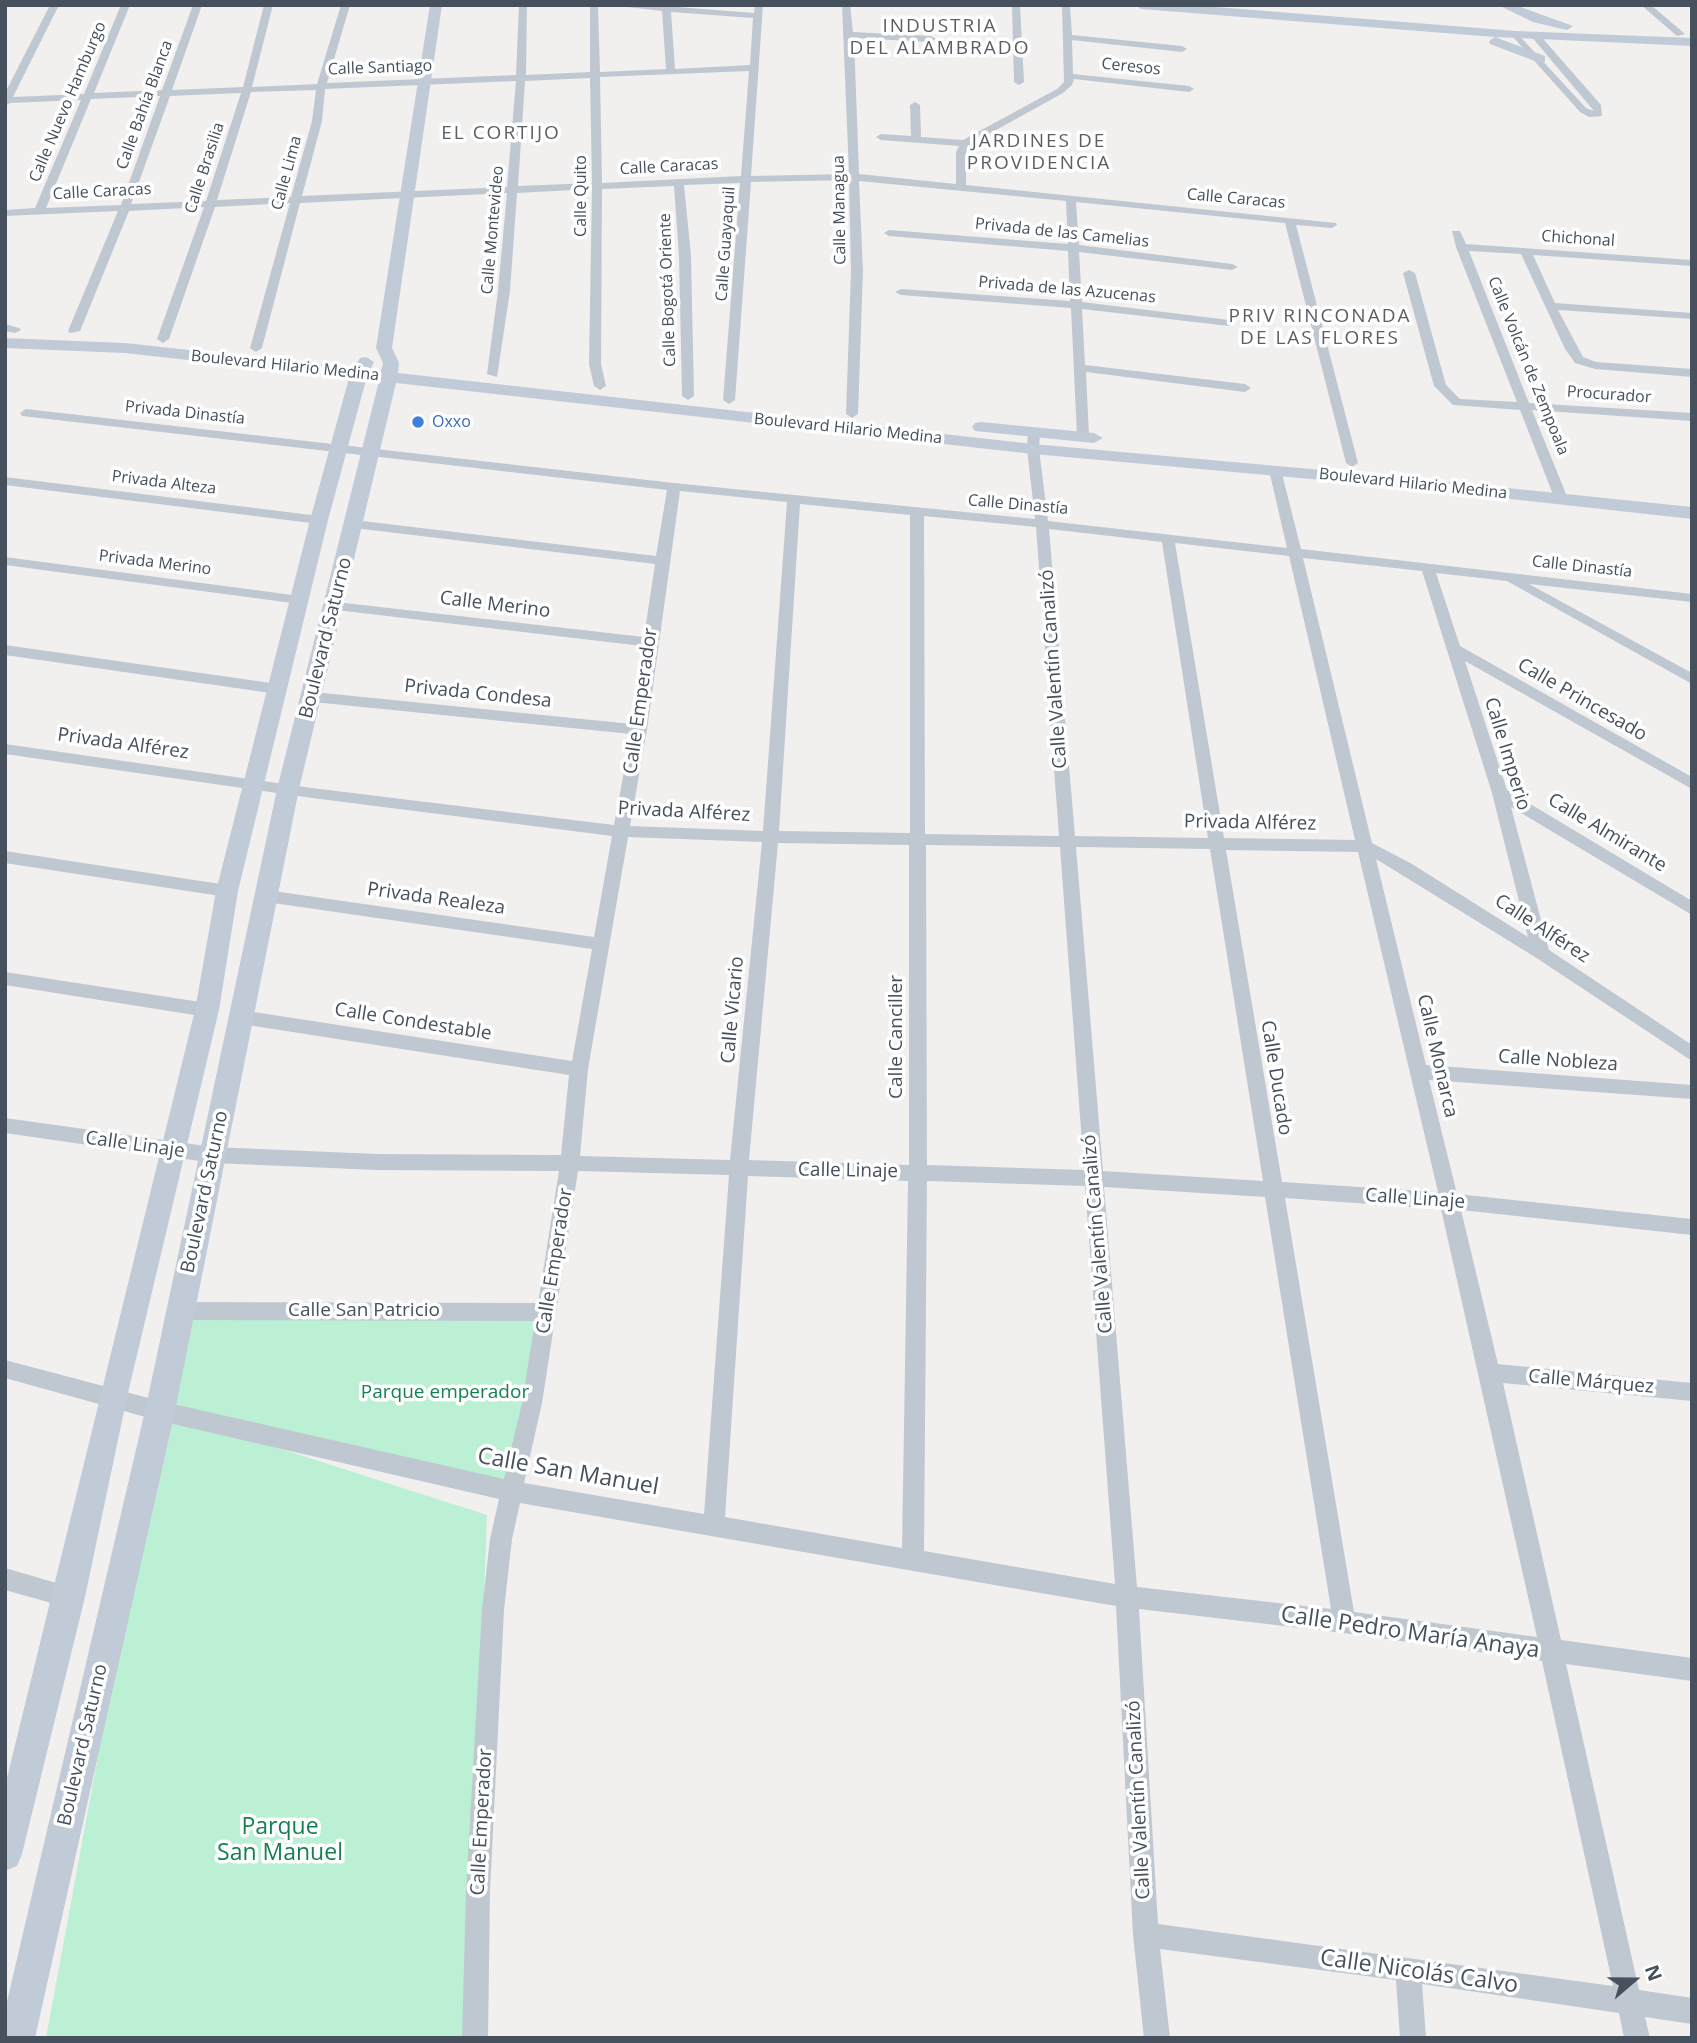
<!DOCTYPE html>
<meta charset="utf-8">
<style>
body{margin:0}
#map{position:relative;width:1697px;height:2043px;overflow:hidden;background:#f2efef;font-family:"Open Sans",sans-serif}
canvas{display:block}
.frame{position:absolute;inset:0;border:7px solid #46515d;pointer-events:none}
.north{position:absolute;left:1599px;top:1945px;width:70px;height:70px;-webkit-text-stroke:5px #fff;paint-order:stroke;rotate:70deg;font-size:19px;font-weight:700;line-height:28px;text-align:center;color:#46515d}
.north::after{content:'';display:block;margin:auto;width:24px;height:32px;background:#46515d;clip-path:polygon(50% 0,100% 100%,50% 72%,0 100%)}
</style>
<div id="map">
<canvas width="1697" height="2043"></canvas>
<div class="frame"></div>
<div class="north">N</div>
</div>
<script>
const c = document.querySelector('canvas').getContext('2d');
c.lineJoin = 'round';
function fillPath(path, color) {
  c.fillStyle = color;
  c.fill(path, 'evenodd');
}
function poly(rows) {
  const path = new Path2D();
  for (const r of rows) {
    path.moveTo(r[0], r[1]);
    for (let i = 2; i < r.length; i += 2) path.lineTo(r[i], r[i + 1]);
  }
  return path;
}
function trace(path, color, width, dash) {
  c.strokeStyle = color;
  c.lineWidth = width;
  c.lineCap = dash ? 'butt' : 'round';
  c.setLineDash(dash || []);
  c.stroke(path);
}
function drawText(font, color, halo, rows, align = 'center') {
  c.font = font + ' "Open Sans",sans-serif';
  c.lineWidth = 7;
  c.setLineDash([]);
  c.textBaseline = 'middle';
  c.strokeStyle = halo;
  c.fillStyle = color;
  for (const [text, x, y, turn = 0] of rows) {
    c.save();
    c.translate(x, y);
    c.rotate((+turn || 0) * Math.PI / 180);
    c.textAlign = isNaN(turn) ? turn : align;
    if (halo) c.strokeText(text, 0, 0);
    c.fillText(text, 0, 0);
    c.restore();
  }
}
const green = poly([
 [180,1311,547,1312,511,1491,172,1414,487,1515,468,2038,46,2038]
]);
const street = poly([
 [50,5,59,5,13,97,84,94,121,5,130,5,94,93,162,90,193,5,202,5,172,90,243,87,264,5,273,5,252,87,317,84,341,5,350,5,327,83,516,75,519,5,527,5,526,75,590,72,590,5,598,5,600,72,666,69,662,11,610,5,652,5,754,13,755,5,763,5,751,176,849,174,842,5,850,5,853,32,931,36,936,39,931,42,854,38,859,174,956,184,956,152,959,146,881,140,876,137,881,134,911,136,910,105,915,102,920,105,921,137,963,140,1057,89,1064,82,1062,5,1070,5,1072,35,1182,46,1187,49,1182,52,1072,40,1073,74,1189,86,1194,89,1189,92,1074,79,1072,85,1063,93,969,145,966,152,966,185,1336,223,1337,225,1332,228,1296,225,1358,463,1352,467,1346,463,1285,223,1076,202,1079,245,1232,264,1238,267,1232,270,1079,252,1082,302,1229,320,1235,323,1229,326,1082,309,1085,365,1245,384,1251,388,1245,392,1086,372,1089,437,1083,441,1077,437,1071,308,901,295,895,292,901,289,1070,301,1068,251,889,236,884,233,889,230,1068,244,1066,201,859,181,863,271,858,414,852,418,846,414,851,271,849,180,751,182,735,400,729,404,723,400,740,183,684,185,691,256,694,396,688,400,682,396,679,256,674,186,602,189,601,364,606,386,600,390,594,386,589,364,592,189,517,193,510,291,497,377,487,374,498,291,507,193,300,203,262,348,256,352,250,348,290,203,215,207,169,339,163,343,157,339,204,207,129,211,80,331,70,333,68,331,118,211,5,216,5,210,35,208,81,100,10,103,5,106,5,93,50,5],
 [671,12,753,18,750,65,675,69,671,12],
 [749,71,741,176,602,183,600,77,749,71],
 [590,78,592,183,518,186,525,81,590,78],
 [516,81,507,187,302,196,322,121,325,89,516,81],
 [316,90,312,121,291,197,217,200,251,92,316,90],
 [241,93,206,201,131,204,170,96,241,93],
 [160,96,121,205,46,208,91,99,160,96],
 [1012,5,1020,5,1024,82,1019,85,1014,82,1012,5],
 [1641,5,1651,5,1685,34,1677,36,1641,5],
 [1516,32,1586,108,1594,111,1530,35,1538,33,1601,105,1602,116,1589,117,1580,112,1513,37,1511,35,1516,32],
 [1452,231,1460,231,1466,244,1692,260,1692,266,1533,255,1555,303,1692,313,1692,319,1558,310,1583,357,1596,362,1692,369,1692,377,1595,369,1575,363,1565,349,1521,254,1469,251,1529,403,1692,413,1692,421,1532,410,1568,499,1566,502,1556,502,1520,410,1453,405,1434,386,1403,273,1409,270,1415,273,1446,385,1460,399,1517,402,1456,247,1452,231],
 [5,324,19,328,21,330,15,333,5,331,5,324],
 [26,409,674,483,1035,519,1027,449,1028,432,1034,428,1040,432,1039,449,1048,521,1287,548,1269,470,1275,466,1281,470,1301,549,1692,594,1692,602,1529,584,1692,673,1692,684,1507,581,1436,573,1460,646,1692,777,1692,789,1465,661,1507,790,1692,901,1692,915,1511,807,1549,950,1692,1045,1692,1061,1535,957,1376,859,1426,1065,1692,1085,1692,1099,1429,1080,1457,1194,1692,1219,1692,1235,1461,1210,1498,1364,1692,1383,1692,1401,1503,1383,1561,1640,1692,1658,1692,1681,1566,1664,1639,1990,1692,1998,1692,2024,1645,2017,1650,2038,1624,2038,1619,2013,1422,1984,1426,2038,1400,2038,1396,1980,1160,1949,1170,2038,1144,2038,1133,1935,1116,1606,520,1503,512,1539,504,1610,490,1891,488,2038,462,2038,466,1891,482,1610,490,1539,499,1499,160,1421,5,1378,5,1360,160,1401,504,1479,522,1403,535,1321,180,1320,173,1317,170,1311,173,1305,180,1302,538,1303,559,1171,377,1170,213,1163,5,1133,5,1118,213,1147,377,1154,561,1155,569,1075,241,1024,235,1022,232,1017,235,1012,241,1010,572,1061,592,949,266,902,258,896,266,890,594,937,612,836,312,798,5,754,5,744,312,788,614,825,631,734,313,702,306,697,313,692,632,724,642,646,336,610,329,606,336,602,644,637,655,564,354,528,347,524,354,520,656,556,667,490,22,416,20,413,26,409],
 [680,491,787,502,763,831,630,826,647,730,680,491],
 [800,504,910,515,910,833,779,831,800,504],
 [924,516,1036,527,1059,836,925,834,924,516],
 [1049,529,1162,542,1208,838,1075,836,1049,529],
 [1175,543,1289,556,1355,840,1224,838,1175,543],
 [1303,558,1422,571,1492,793,1528,937,1412,864,1372,843,1303,558],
 [628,837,762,842,730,1160,580,1156,588,1069,628,837],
 [778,843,909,845,909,1165,749,1160,778,843],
 [926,845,1060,847,1084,1170,927,1165,926,845],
 [1076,847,1210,849,1263,1181,1103,1171,1076,847],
 [1226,850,1358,852,1438,1192,1282,1182,1226,850],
 [578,1171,729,1175,704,1514,524,1483,542,1403,578,1171],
 [748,1176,908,1181,902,1548,725,1517,748,1176],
 [927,1181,1085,1186,1115,1584,924,1551,927,1181],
 [1104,1187,1265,1197,1331,1609,1137,1587,1104,1187],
 [1285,1198,1441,1209,1537,1637,1354,1612,1285,1198],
 [1139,1609,1344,1633,1542,1661,1613,1986,1158,1924,1139,1609],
 [5,477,319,516,326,520,319,524,5,485,5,477],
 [5,557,300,596,307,600,300,604,5,565,5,557],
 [5,645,278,684,285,689,278,694,5,655,5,645],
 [5,851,227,885,235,891,227,897,5,863,5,851],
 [5,972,207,1003,213,1005,216,1010,213,1015,207,1017,5,985,5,972],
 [5,1568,77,1589,80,1597,77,1605,69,1608,5,1590,5,1568]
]);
const secondary = poly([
 [430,5,442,5,392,348,399,363,398,373,1033,444,1411,478,1692,507,1692,519,1411,488,1033,454,396,383,299,789,175,1411,35,2038,5,2038,5,2010,145,1411,277,789,379,381,366,380,328,520,238,891,219,1010,127,1397,85,1597,22,1854,17,1866,5,1871,5,1786,195,1010,216,891,310,520,349,378,125,353,5,348,5,338,125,343,354,368,360,358,366,357,374,362,370,370,381,371,383,363,376,348,430,5],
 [1135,5,1191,5,1516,31,1692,38,1692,46,1495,37,1545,56,1545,62,1540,63,1490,44,1489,41,1495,37,1141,9,1135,5],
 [1498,5,1515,5,1573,26,1567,30,1533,22,1498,5],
 [981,422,1094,433,1103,438,1094,443,975,431,972,427,975,423,981,422]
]);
const markers = [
 [418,422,7,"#3f7fe0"]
];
const farStreetnames = [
 ["Ceresos",1131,67,6],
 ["Calle Santiago",380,68,-2],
 ["Calle Nuevo Hamburgo",68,102,-67],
 ["Calle Bahía Blanca",145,105,-70],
 ["Calle Caracas",669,167,-3],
 ["Calle Brasilia",205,168,-72],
 ["Calle Lima",287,173,-75],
 ["Calle Caracas",102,192,-3],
 ["Calle Quito",581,196,-90],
 ["Calle Caracas",1236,199,5],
 ["Calle Managua",840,210,-91],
 ["Calle Montevideo",493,230,-85],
 ["Privada de las Camelias",1062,233,6],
 ["Chichonal",1578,239,4],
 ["Calle Guayaquil",726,244,-86],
 ["Calle Bogotá Oriente",668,290,-92],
 ["Privada de las Azucenas",1067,290,5],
 ["Boulevard Hilario Medina",285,366,6],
 ["Calle Volcán de Zempoala",1528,366,68],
 ["Procurador",1609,395,4],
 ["Privada Dinastía",185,413,6],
 ["Boulevard Hilario Medina",848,429,6],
 ["Privada Alteza",164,483,7],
 ["Boulevard Hilario Medina",1413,484,6],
 ["Calle Dinastía",1018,505,5],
 ["Privada Merino",155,563,7],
 ["Calle Dinastía",1582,567,6]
];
const farShopnames = [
 ["Oxxo",432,422]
];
const farQuarternames = [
 ["INDUSTRIA",940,27],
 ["DEL ALAMBRADO",940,49],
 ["EL CORTIJO",501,134],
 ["JARDINES DE",1039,142],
 ["PROVIDENCIA",1039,164],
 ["PRIV RINCONADA",1320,317],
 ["DE LAS FLORES",1320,339]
];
const streetNames = [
 ["Calle Merino",495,605,7],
 ["Boulevard Saturno",326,638,-76],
 ["Calle Valentín Canalizó",1054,669,-94],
 ["Privada Condesa",478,694,6],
 ["Calle Princesado",1582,700,30],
 ["Calle Emperador",641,701,-82],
 ["Privada Alférez",123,744,8],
 ["Calle Imperio",1507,754,73],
 ["Privada Alférez",684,812,3],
 ["Privada Alférez",1250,823,1],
 ["Calle Almirante",1607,833,31],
 ["Privada Realeza",436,899,8],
 ["Calle Alférez",1542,929,33],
 ["Calle Vicario",733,1010,-85],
 ["Calle Condestable",413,1022,9],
 ["Calle Canciller",897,1037,-90],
 ["Calle Monarca",1437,1056,77],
 ["Calle Nobleza",1558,1061,4],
 ["Calle Ducado",1276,1078,81],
 ["Calle Linaje",135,1145,8],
 ["Calle Linaje",848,1171,1],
 ["Boulevard Saturno",205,1192,-78],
 ["Calle Linaje",1415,1199,4],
 ["Calle Valentín Canalizó",1098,1234,-95],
 ["Calle Emperador",555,1261,-81],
 ["Calle San Patricio",364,1311],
 ["Calle Márquez",1591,1382,5],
 ["Boulevard Saturno",83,1745,-77],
 ["Calle Valentín Canalizó",1139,1800,-93],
 ["Calle Emperador",482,1822,-87]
];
const parkNames = [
 ["Parque emperador",445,1393]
];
const nearStreetnames = [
 ["Calle San Manuel",568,1472,10],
 ["Calle Pedro María Anaya",1410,1633,8],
 ["Calle Nicolás Calvo",1419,1972,8]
];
const nearParknames = [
 ["Parque",280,1827],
 ["San Manuel",280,1853]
];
fillPath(green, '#bcf0d4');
fillPath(street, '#bfc8d1');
fillPath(secondary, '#c1cbd8');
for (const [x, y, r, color] of markers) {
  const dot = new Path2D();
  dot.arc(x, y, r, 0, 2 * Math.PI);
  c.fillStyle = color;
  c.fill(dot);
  trace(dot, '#fff', 2.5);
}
drawText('16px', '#46515d', '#fff', farStreetnames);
drawText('16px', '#366cbe', '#fff', farShopnames, 'left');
c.letterSpacing = '2px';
drawText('19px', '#5b5f64', '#fff', farQuarternames);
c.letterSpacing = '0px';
drawText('19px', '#46515d', '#fff', streetNames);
drawText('19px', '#148151', '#fff', parkNames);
drawText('23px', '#46515d', '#fff', nearStreetnames);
drawText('23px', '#148151', '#fff', nearParknames);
</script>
